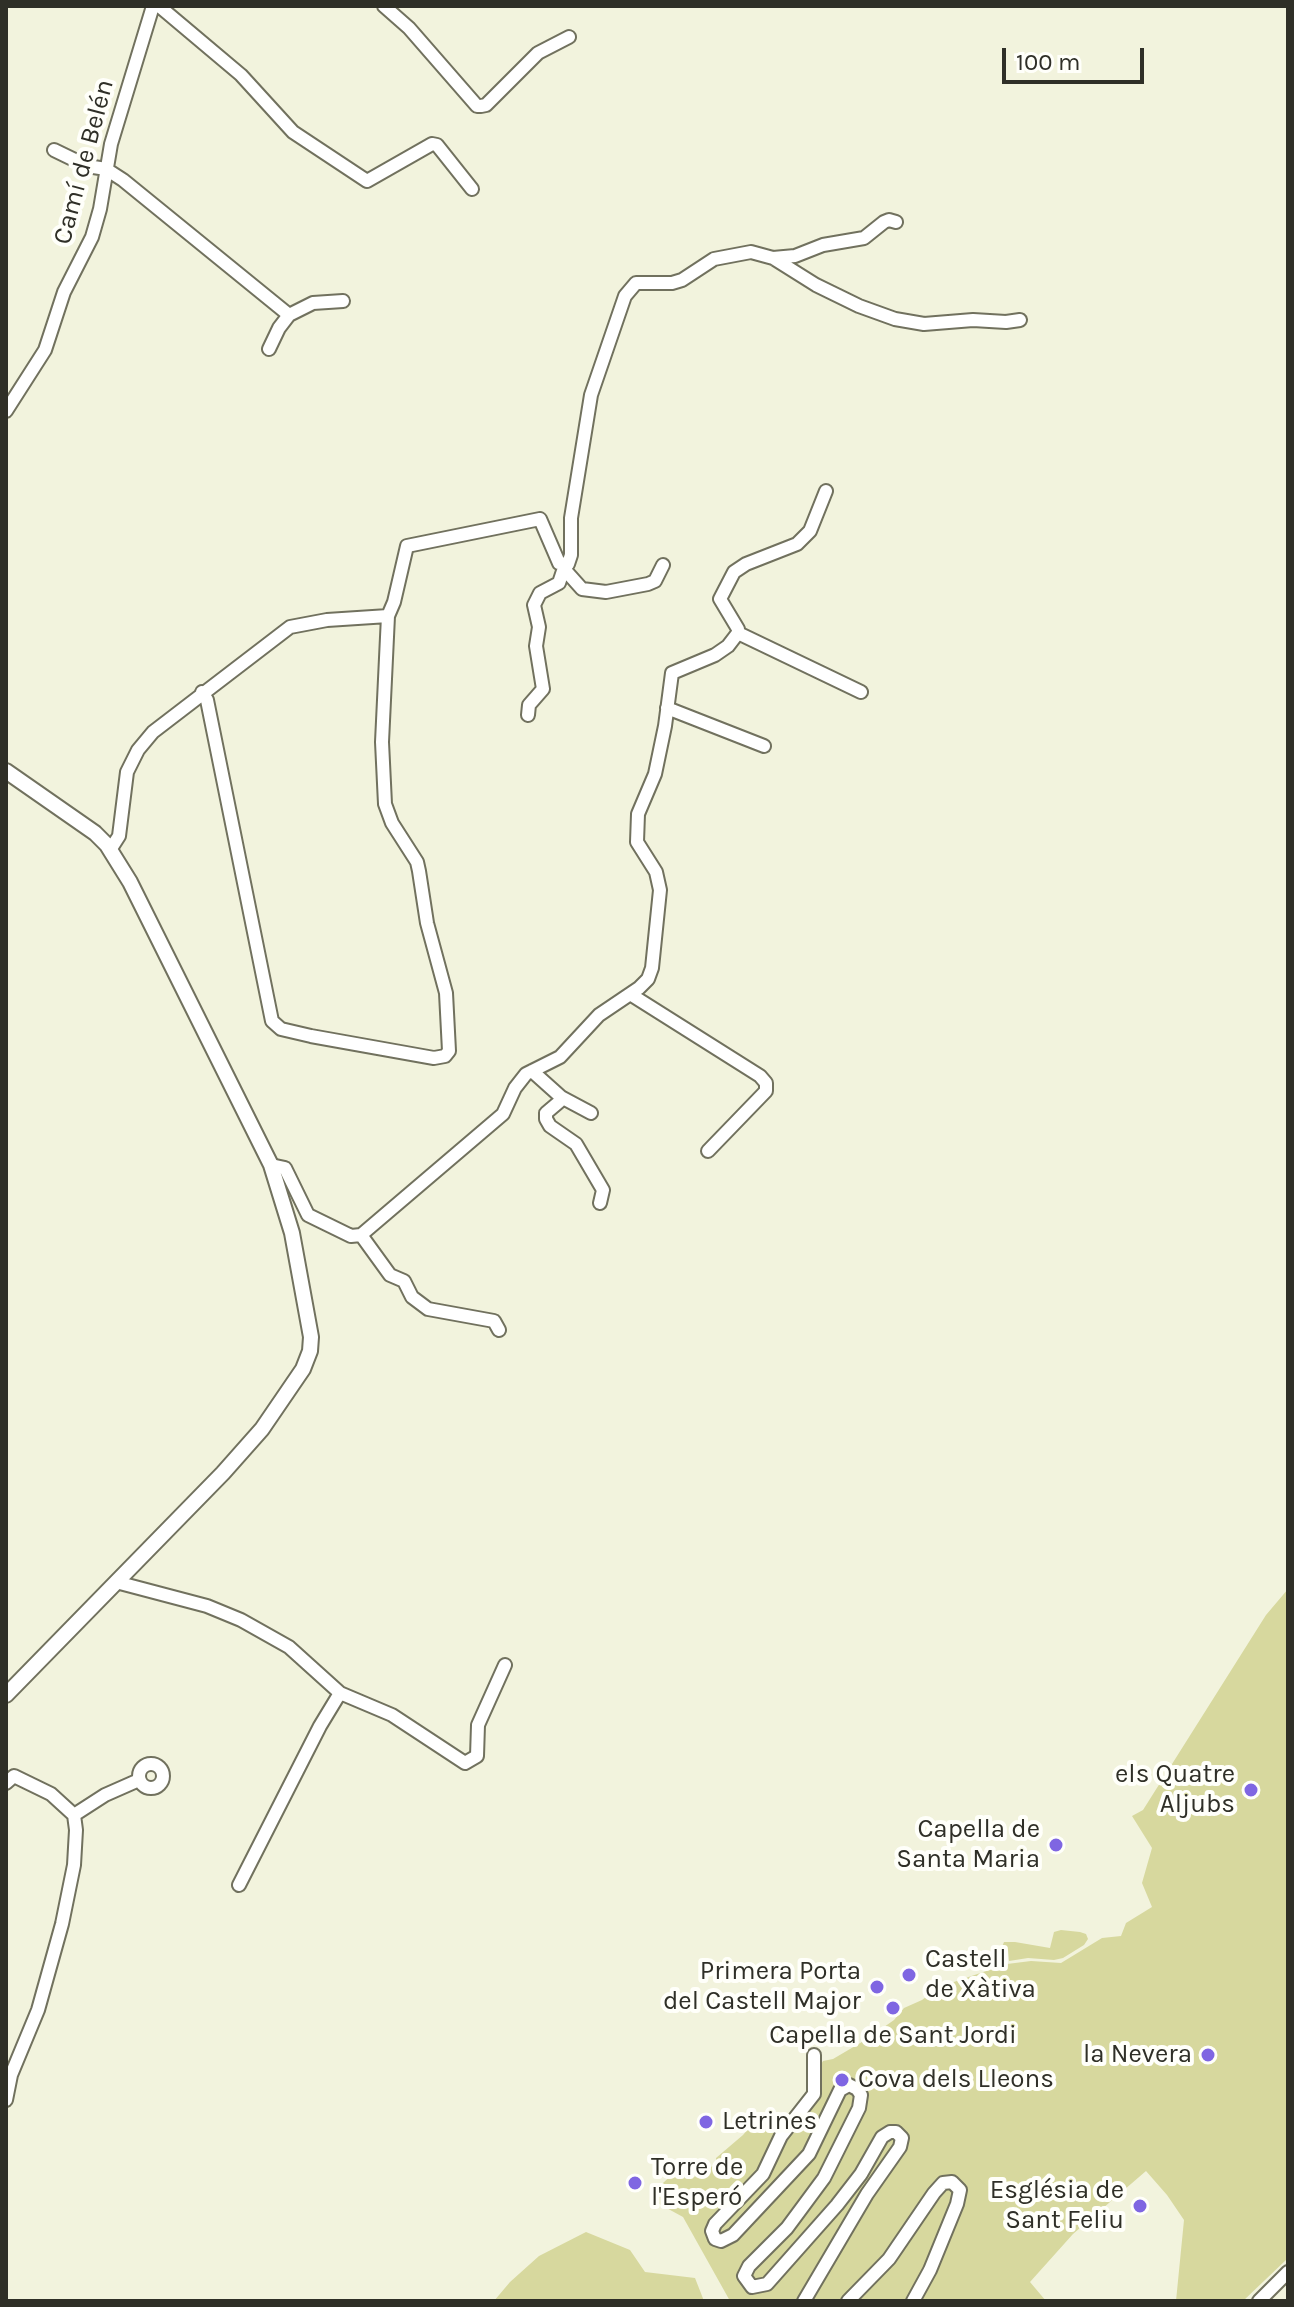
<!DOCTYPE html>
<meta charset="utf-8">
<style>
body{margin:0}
#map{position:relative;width:1294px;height:2307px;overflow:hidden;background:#f2f3dd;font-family:Karla,sans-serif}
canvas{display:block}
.frame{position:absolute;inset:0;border:8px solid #2f2f27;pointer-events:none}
.scale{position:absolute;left:1002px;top:48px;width:142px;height:36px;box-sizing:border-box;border:4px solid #2f2f27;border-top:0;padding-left:10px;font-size:24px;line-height:28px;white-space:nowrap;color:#2f2f27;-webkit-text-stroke:6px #fffffa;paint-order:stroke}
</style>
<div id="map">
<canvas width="1294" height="2307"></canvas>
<div class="frame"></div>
<div class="scale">100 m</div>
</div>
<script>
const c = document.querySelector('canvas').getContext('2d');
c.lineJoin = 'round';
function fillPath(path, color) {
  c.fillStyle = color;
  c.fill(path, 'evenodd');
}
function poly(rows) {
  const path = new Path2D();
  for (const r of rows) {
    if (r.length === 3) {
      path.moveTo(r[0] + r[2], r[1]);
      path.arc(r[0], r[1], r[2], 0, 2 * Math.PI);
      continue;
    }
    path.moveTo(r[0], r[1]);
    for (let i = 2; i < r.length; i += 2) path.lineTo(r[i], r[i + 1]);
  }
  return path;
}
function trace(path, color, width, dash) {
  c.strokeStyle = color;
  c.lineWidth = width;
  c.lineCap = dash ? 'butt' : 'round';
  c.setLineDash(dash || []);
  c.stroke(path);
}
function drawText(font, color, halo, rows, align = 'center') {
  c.font = font + ' Karla,sans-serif';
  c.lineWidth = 8;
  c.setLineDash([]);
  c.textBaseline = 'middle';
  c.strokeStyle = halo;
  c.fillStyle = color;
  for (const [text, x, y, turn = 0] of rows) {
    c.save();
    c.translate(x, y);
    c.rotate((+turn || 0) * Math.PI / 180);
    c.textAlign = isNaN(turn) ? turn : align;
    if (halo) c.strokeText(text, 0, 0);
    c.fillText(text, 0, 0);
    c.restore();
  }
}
const green = poly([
 [1288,1589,1288,2254,1286,2260,1243,2301,1176,2301,1184,2220,1167,2195,1146,2171,1073,2234,1030,2282,1046,2301,730,2301,683,2217,650,2199,651,2194,676,2171,684,2170,694,2177,716,2164,716,2158,743,2135,761,2114,787,2136,810,2109,820,2066,823,2061,833,2059,867,2039,894,2020,904,2008,922,2000,939,1987,1007,1964,1031,1961,1061,1963,1102,1938,1121,1936,1126,1923,1152,1907,1142,1883,1152,1848,1132,1816,1143,1810,1266,1615],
 [1061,1930,1080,1932,1086,1934,1088,1939,1084,1945,1063,1958,1054,1960,1028,1958,1009,1961,1008,1950,1002,1947,1004,1942,1015,1942,1050,1948,1054,1932],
 [586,2232,630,2250,645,2272,695,2278,704,2301,494,2301,510,2282,539,2256]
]);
const minor = poly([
 [159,6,241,75,293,132,367,181,432,144,437,145,472,189],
 [384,6,409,28,477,106,481,106,486,105,538,53,569,37],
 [54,150,87,166,106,169,123,180,289,315,279,328,269,349],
 [773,258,795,256,823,245,864,238,884,222,889,220,896,222],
 [289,315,313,303,343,301],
 [6,411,45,350,64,292,92,237,100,209,111,144,153,6],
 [565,570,582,589,606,592,648,584,655,581,663,565],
 [738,633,861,692],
 [202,692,207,700,272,1021,281,1029,311,1036,434,1058,445,1056,449,1051,446,993,427,923,419,871,417,862,392,823,385,804,382,742,388,616,394,602,407,546,540,519,559,563,568,564,571,555,571,518,591,395,625,296,636,283,672,283,682,280,714,259,751,252,773,258,816,285,859,306,895,319,924,324,973,320,1006,322,1020,320],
 [667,708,764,746],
 [528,715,529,705,543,689,536,646,539,627,534,605,540,593,559,583,565,565],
 [110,850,119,836,127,772,138,750,153,732,290,627,327,620,388,616],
 [630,994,760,1076,766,1083,766,1091,708,1151],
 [532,1071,561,1097,591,1113],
 [561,1097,559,1102,546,1113,546,1119,550,1126,576,1144,603,1190,600,1203],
 [271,1165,285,1168,308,1215,351,1236,361,1235,503,1114,515,1088,526,1074,560,1057,599,1015,639,988,648,979,652,968,660,890,656,872,637,842,638,814,655,774,665,726,672,673,715,655,728,646,738,633,738,629,720,599,734,572,746,564,797,544,810,531,826,491],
 [361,1235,390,1275,404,1281,412,1297,428,1309,494,1321,499,1330],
 [116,1582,207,1606,241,1620,289,1647,340,1693,392,1715,465,1763,477,1756,478,1725,505,1665],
 [151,1776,12],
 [6,1783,14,1776,51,1794,74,1815,76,1830,74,1865,62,1924,38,2010,11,2075,6,2100],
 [74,1815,105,1795,139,1780],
 [239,1885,320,1726,340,1693],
 [804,2301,867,2194,900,2147,902,2138,896,2132,890,2132,882,2137,861,2174,837,2205,767,2284,752,2287,744,2276,749,2266,787,2228,824,2178,859,2108,861,2095,857,2089,849,2085,840,2090,809,2154,733,2235,721,2241,715,2239,712,2231,715,2224,763,2174,781,2136,814,2094,814,2055],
 [848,2301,889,2259,934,2193,943,2183,952,2182,960,2190,957,2204,930,2270,913,2301],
 [1259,2301,1288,2272]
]);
const major = poly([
 [6,771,95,833,107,845,130,882,271,1165,292,1233,311,1337,310,1351,303,1369,262,1429,223,1473,6,1695]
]);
const markers = [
 [1251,1790,8,"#7f66e2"],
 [1056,1845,8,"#7f66e2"],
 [909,1975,8,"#7f66e2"],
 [877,1987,8,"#7f66e2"],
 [893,2008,8,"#7f66e2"],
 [1208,2055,8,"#7f66e2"],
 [842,2080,8,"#7f66e2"],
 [706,2122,8,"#7f66e2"],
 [635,2183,8,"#7f66e2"],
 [1140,2206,8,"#7f66e2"]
];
const streetNames = [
 ["Camí de Belén",84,162,-75]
];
const poiNames = [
 ["els Quatre",1235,1775],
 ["Aljubs",1235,1805],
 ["Capella de",1040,1830],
 ["Santa Maria",1040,1860],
 ["Castell",925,1960,"left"],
 ["de Xàtiva",925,1990,"left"],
 ["Primera Porta",861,1972],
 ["del Castell Major",861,2002],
 ["Capella de Sant Jordi",893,2036,"center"],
 ["la Nevera",1192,2055],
 ["Cova dels Lleons",858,2080,"left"],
 ["Letrines",722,2122,"left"],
 ["Torre de",651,2168,"left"],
 ["l'Esperó",651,2198,"left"],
 ["Església de",1124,2191],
 ["Sant Feliu",1124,2221]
];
fillPath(green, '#d7d89e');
trace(minor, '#71715e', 16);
trace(major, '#71715e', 18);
trace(minor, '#fff', 12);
trace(major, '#fff', 14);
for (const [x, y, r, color] of markers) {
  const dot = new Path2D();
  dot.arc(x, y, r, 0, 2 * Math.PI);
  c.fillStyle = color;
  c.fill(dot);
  trace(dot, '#fffffa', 3);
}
drawText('26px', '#2f2f27', '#fffffa', streetNames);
drawText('26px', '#2f2f27', '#fffffa', poiNames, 'right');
</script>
